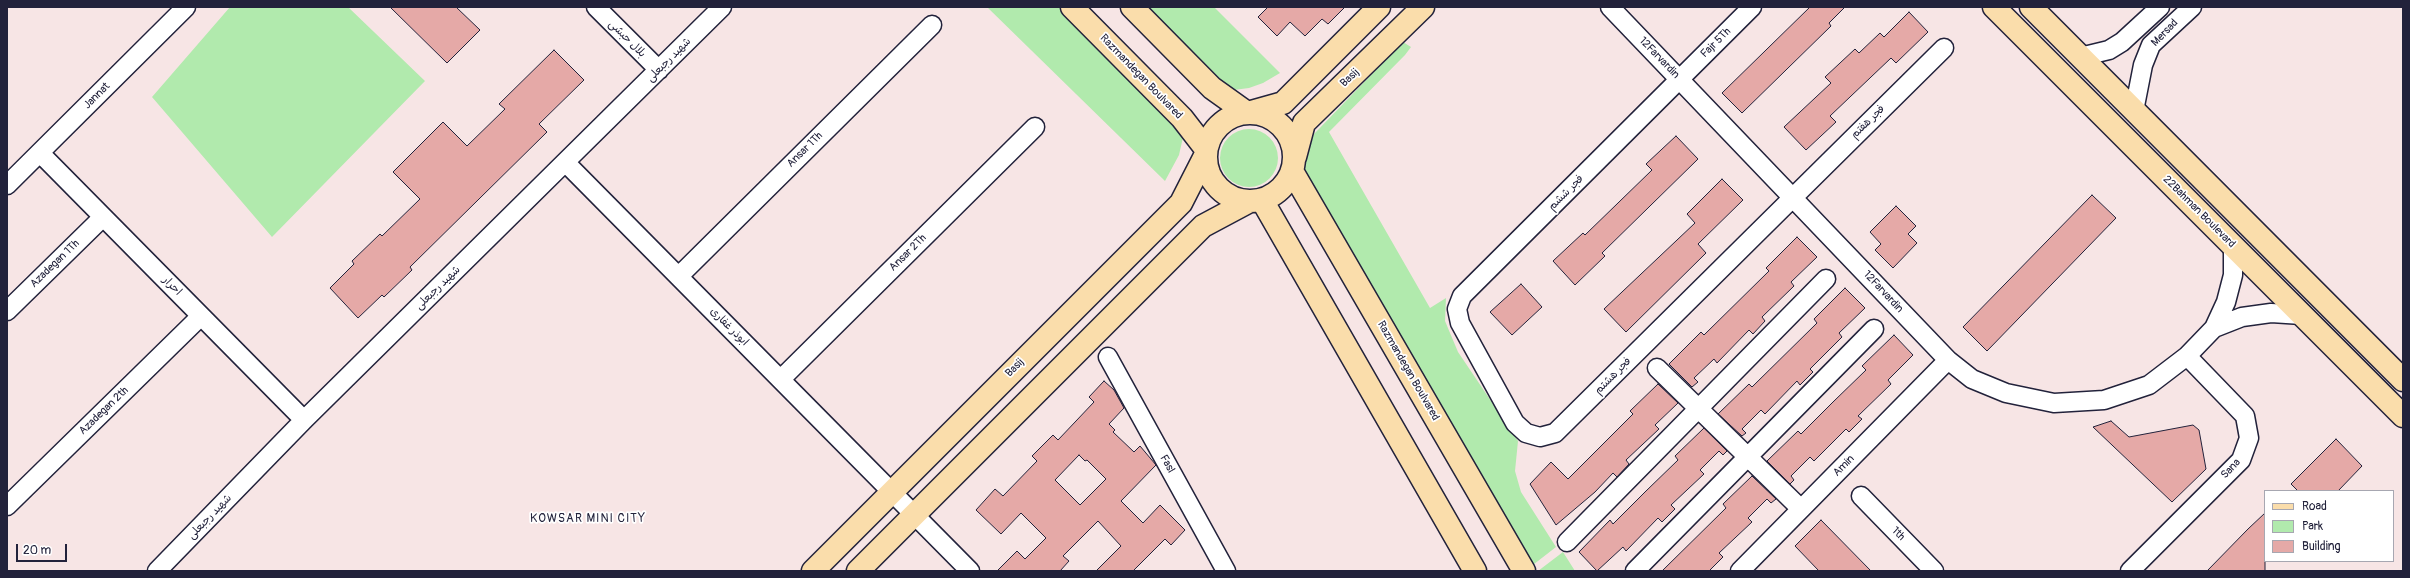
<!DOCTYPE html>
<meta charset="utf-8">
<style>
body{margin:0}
#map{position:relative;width:2410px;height:578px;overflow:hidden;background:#f7e5e5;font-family:Pangolin,sans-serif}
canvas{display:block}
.frame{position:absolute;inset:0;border:8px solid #22223b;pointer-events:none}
.legend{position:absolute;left:2264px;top:490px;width:130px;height:72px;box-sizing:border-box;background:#fff;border:1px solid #a7a7b1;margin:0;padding:5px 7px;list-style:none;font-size:12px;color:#22223b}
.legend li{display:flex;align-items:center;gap:8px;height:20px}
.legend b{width:20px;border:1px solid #a7a7b1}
.scale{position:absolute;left:16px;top:544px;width:51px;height:18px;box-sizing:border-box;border:2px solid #22223b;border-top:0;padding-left:5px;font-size:12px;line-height:14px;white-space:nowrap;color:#22223b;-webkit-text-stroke:3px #fff;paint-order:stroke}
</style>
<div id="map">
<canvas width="2410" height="578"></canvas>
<div class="frame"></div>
<ul class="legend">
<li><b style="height:5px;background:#faddab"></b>Road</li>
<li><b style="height:11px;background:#b1eaad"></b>Park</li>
<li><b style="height:11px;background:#e5a9a7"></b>Building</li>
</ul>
<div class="scale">20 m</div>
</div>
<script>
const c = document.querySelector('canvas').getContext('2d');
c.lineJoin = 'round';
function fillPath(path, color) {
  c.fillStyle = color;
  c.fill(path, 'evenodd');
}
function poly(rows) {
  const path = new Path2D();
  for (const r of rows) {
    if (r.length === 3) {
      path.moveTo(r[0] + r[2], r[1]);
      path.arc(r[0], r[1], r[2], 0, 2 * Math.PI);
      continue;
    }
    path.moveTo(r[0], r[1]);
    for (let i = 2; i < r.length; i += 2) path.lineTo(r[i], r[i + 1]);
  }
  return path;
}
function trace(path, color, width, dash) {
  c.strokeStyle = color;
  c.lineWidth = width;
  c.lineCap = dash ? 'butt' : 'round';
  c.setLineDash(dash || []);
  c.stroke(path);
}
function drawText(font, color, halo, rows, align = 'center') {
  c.font = font + ' Pangolin,"Playpen Sans Arabic",sans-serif';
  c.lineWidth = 3.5;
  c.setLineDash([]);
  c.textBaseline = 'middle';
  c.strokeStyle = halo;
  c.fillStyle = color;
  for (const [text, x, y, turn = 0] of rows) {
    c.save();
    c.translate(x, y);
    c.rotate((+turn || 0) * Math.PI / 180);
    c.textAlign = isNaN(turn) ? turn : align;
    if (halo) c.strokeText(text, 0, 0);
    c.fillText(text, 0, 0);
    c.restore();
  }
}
const green = poly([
 [230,7,348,7,425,81,272,237,152,97],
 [987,7,1071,7,1186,124,1179,155,1165,181],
 [1133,7,1214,7,1280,73,1263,83,1249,88,1218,92],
 [1403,42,1411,47,1405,55,1329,132,1430,308,1446,298,1445,321,1458,352,1518,441,1515,471,1521,492,1556,547,1529,568,1303,168,1314,134],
 [1249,158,29],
 [1563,552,1575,571,1538,571]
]);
const building = poly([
 [390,7,456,7,480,30,447,63,390,7],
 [1268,7,1345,7,1328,24,1322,19,1305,36,1290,22,1277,36,1258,17,1268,7],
 [1810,7,1845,7,1829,23,1831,26,1742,113,1722,93,1810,7],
 [1909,12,1928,32,1896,63,1891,58,1830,116,1836,122,1806,150,1784,127,1831,83,1825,77,1855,49,1859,53,1880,33,1884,37,1909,12],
 [554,50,584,80,539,124,547,132,410,267,412,270,384,297,382,295,358,318,330,288,354,264,352,261,380,234,382,236,420,199,393,172,443,122,467,146,505,109,499,104,554,50],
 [1676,136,1698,159,1602,253,1605,256,1575,285,1553,261,1583,233,1585,235,1652,170,1646,164,1676,136],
 [1722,179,1743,200,1698,244,1706,253,1626,332,1604,309,1695,223,1687,214,1722,179],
 [2092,195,2116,218,1987,351,1963,327,2092,195],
 [1896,206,1916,226,1908,234,1917,243,1893,268,1875,250,1881,244,1870,232,1896,206],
 [1797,237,1817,257,1791,282,1794,286,1762,317,1765,321,1753,334,1749,330,1717,363,1714,359,1694,378,1698,382,1692,387,1669,364,1701,332,1704,335,1769,271,1766,268,1797,237],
 [1521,284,1542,307,1512,335,1490,312,1521,284],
 [1845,288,1865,308,1839,333,1842,337,1810,369,1813,372,1800,385,1797,381,1765,414,1761,410,1742,429,1746,433,1742,436,1718,414,1749,384,1752,387,1817,323,1814,319,1845,288],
 [1894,335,1913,355,1888,380,1891,384,1858,416,1862,419,1849,432,1846,429,1814,461,1810,457,1791,476,1794,480,1790,484,1767,461,1798,431,1801,434,1833,402,1866,370,1862,366,1894,335],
 [1104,381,1114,390,1124,408,1109,424,1115,430,1113,432,1134,452,1140,446,1156,465,1121,501,1143,523,1160,505,1185,530,1171,545,1165,539,1133,571,1096,571,1121,546,1098,521,1063,556,1069,561,1060,571,997,571,1017,551,1025,559,1046,538,1021,513,1001,534,976,510,995,489,1003,496,1037,461,1032,456,1053,435,1058,440,1094,402,1089,397,1104,381],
 [1079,455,1085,461,1087,460,1106,479,1080,505,1055,480,1079,455],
 [1658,384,1678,403,1655,425,1659,429,1626,460,1629,464,1617,477,1613,473,1595,492,1556,525,1530,484,1551,462,1568,479,1633,414,1630,411,1658,384],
 [2111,421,2129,437,2193,425,2199,430,2206,469,2172,502,2093,427,2111,421],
 [1704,428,1727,451,1723,455,1719,451,1700,470,1704,474,1671,505,1675,509,1662,522,1658,518,1626,551,1623,547,1597,571,1579,552,1610,520,1613,524,1646,491,1678,460,1675,456,1704,428],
 [2336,439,2362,466,2338,491,2298,491,2291,484,2336,439],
 [1752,476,1776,499,1771,503,1767,499,1748,518,1752,522,1719,553,1723,557,1709,571,1662,571,1726,508,1723,504,1752,476],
 [2265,513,2265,571,2207,571,2248,529,2265,513],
 [1821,520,1871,571,1819,571,1795,546,1821,520]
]);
const minor = poly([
 [596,7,659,70],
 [1610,7,1948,360,1972,379,2006,393,2054,403,2104,400,2149,385,2187,356,2214,328,2226,302,2233,275,2233,246],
 [1752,7,1462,296,1457,309,1460,323,1515,423,1526,433,1540,437,1555,433,1944,48],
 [2080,57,2109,50,2122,42,2160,7],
 [2134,111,2143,65,2151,45,2192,7],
 [40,153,304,420],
 [566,163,970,571],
 [7,185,186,7],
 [679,276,932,25],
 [7,311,103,217],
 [2214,328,2242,317,2271,313,2302,315],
 [1108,357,1226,571],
 [1657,368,1801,509],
 [781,379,1035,127],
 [1861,496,1934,571],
 [7,506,201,316],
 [1567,542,1826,279],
 [157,571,304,420,722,7],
 [1635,571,1874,329],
 [1740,571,1948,360],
 [2130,571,2241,460,2249,438,2245,416,2187,356]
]);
const major = poly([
 [1072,7,1182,118,1206,149],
 [1132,7,1212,88,1247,113],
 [1994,7,2403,416],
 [2031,7,2403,380],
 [1251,112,1283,103,1379,7],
 [1250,157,44],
 [1295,157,1304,123,1423,7],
 [1292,171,1524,571],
 [1262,200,1475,571],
 [813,571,1181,203,1205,156],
 [858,571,1203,226,1248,202]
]);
const streetNames = [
 ["Mersad",2165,33,-46],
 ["بلال حبشی",627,39,45],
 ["Fajr 5Th",1716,43,-45],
 ["12Farvardin",1659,58,46],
 ["شهید رجبعلی",669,60,-45],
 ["Razmandegan Boulvared",1141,77,46],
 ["Basij",1350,78,-44],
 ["Jannat",97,96,-45],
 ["فجر هفتم",1868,122,-44],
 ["Ansar 1Th",805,150,-45],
 ["فجر ششم",1566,193,-45],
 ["22Bahman Boulevard",2199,212,45],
 ["Ansar 2Th",908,253,-45],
 ["Azadegan 1Th",55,264,-44],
 ["احرار",172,286,45],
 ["شهید رجبعلی",438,288,-44],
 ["12Farvardin",1883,292,47],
 ["ابوذر غفاری",729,327,45],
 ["Basij",1015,368,-45],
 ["Razmandegan Boulvared",1408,371,60],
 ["فجر هشتم",1613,376,-45],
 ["Azadegan 2th",104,411,-44],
 ["Fasl",1167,464,61],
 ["Amin",1844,466,-45],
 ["Sana",2231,469,-47],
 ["شهید رجبعلی",210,517,-46],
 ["1th",1898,534,45]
];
const neighbourhoodNames = [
 ["KOWSAR MINI CITY",588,519]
];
fillPath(green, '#b1eaad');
fillPath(building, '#e5a9a7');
trace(building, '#22223b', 1);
trace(minor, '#22223b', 21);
trace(major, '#22223b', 25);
trace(minor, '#fff', 18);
trace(major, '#faddab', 22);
drawText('11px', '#22223b', '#fff', streetNames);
c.letterSpacing = '1px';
drawText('12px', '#22223b', '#fff', neighbourhoodNames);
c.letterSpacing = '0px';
</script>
